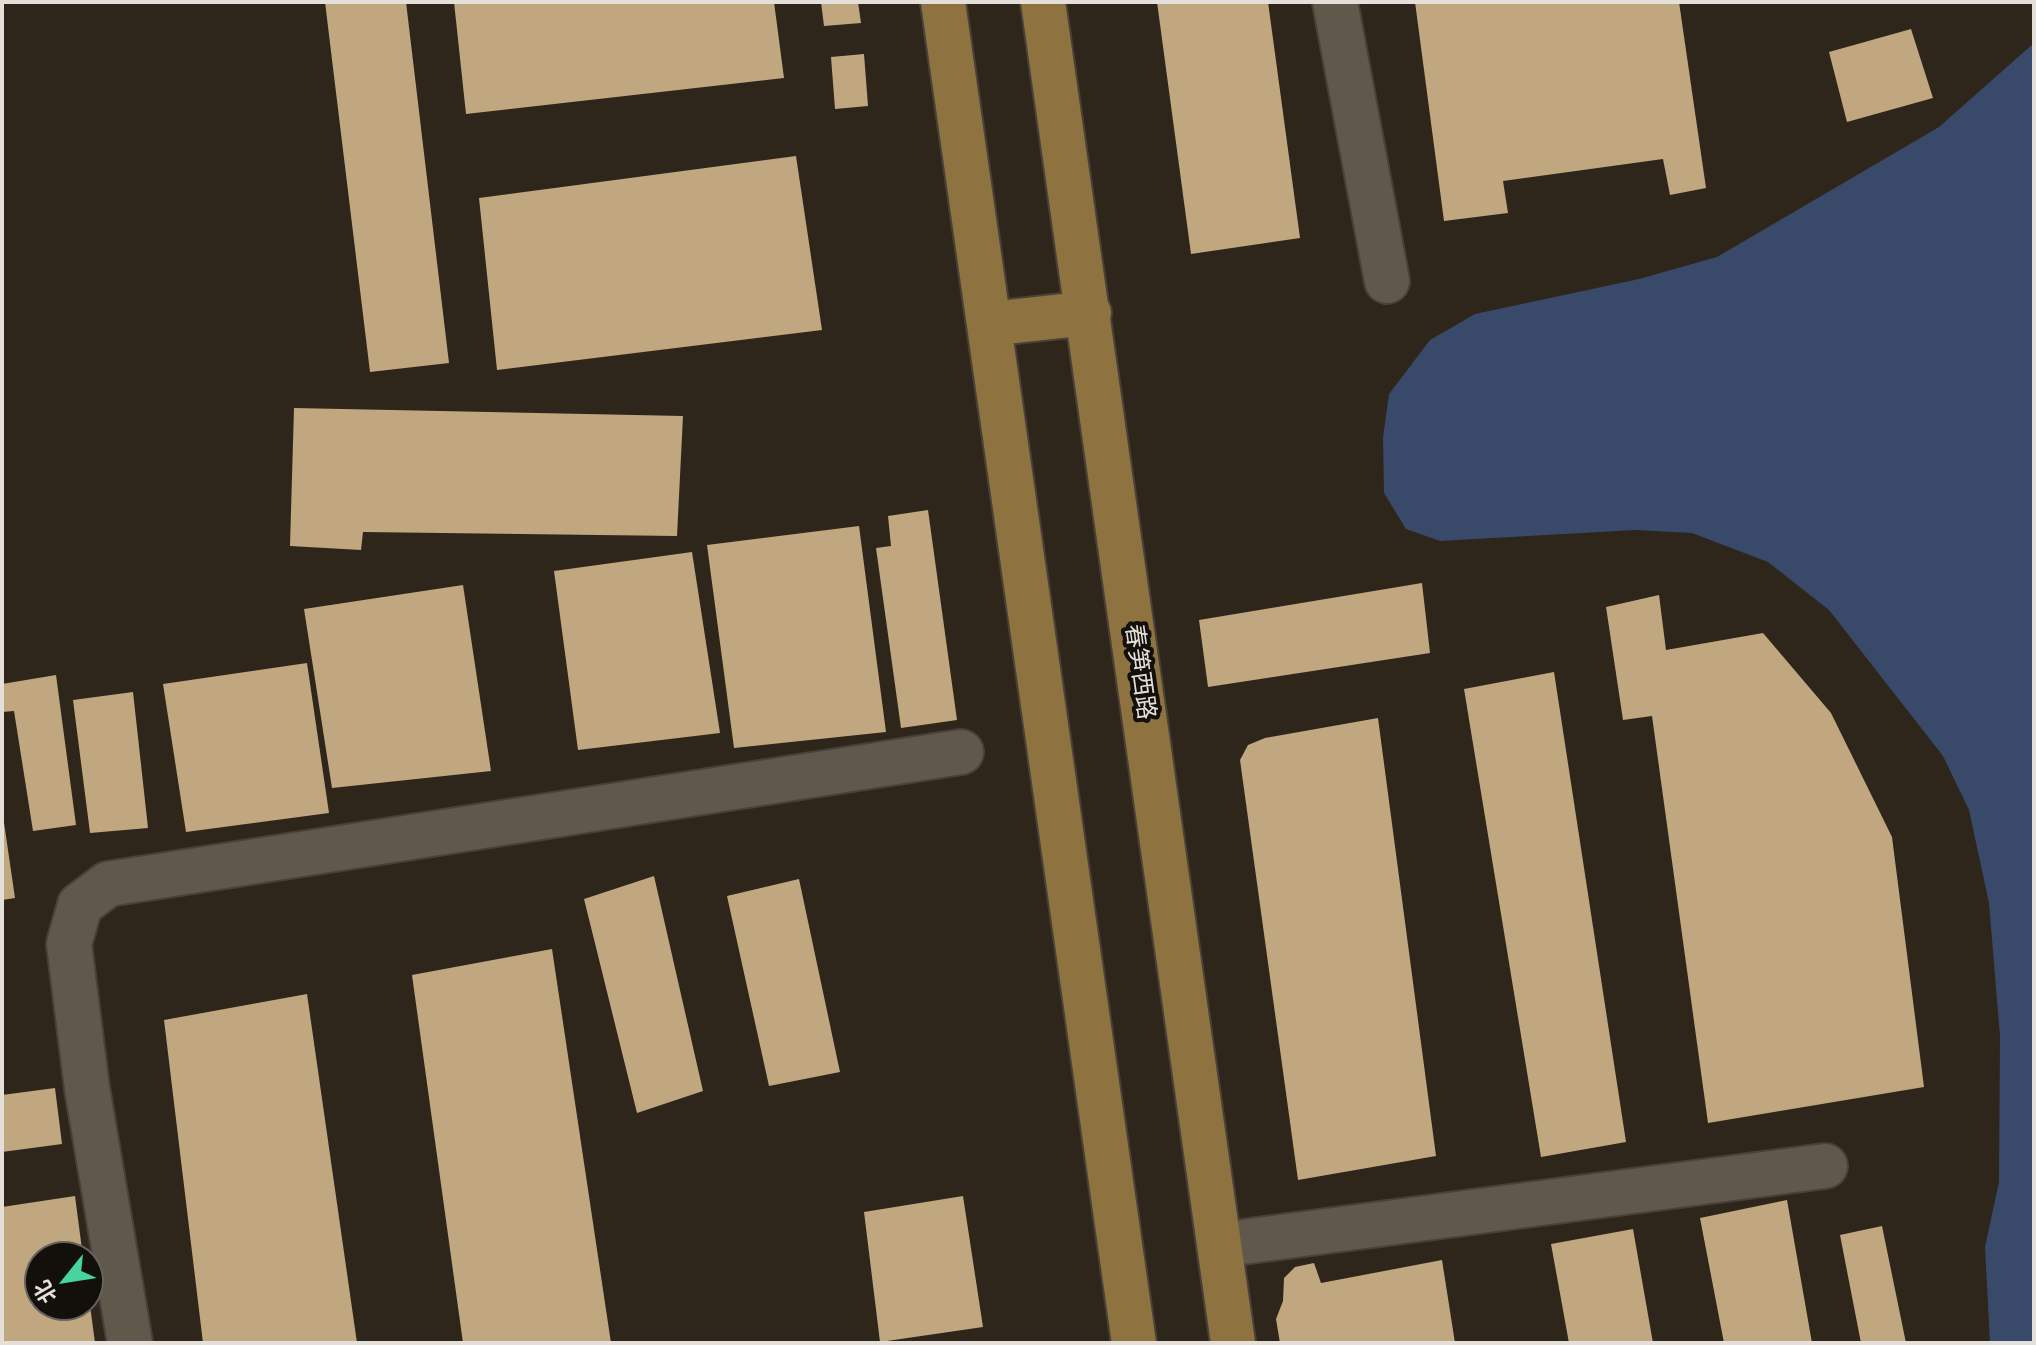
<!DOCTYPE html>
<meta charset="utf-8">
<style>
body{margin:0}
#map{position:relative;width:2036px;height:1345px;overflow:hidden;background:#2e261a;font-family:"Archivo Narrow","Noto Sans SC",sans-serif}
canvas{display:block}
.frame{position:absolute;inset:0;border:4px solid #e4dfd8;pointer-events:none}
.north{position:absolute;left:24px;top:1241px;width:80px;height:80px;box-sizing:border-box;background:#13100b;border:2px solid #67635d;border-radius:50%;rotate:240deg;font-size:22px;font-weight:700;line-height:32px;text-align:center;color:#e4dfd8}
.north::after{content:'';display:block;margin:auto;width:28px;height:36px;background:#47d49e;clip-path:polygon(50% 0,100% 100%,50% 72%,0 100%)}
</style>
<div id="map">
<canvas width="2036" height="1345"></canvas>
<div class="frame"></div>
<div class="north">北</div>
</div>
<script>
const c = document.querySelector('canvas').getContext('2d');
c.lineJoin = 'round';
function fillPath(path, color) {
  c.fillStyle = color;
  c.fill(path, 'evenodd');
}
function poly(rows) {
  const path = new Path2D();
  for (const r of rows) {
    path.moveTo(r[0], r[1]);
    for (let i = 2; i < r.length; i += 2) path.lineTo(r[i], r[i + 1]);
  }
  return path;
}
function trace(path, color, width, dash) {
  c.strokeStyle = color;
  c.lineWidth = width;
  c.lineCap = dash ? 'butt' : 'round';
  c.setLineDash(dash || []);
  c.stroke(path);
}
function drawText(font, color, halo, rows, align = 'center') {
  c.font = font + ' "Archivo Narrow","Noto Sans SC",sans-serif';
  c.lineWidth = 8;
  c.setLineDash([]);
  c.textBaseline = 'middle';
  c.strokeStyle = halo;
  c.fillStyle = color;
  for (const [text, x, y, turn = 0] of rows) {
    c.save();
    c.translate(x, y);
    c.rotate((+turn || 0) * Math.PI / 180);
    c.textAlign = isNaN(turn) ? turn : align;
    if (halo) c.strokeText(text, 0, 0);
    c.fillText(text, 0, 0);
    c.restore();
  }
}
const water = poly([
 [2034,43,2034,1343,1990,1343,1985,1247,1999,1182,2000,1036,1989,903,1969,810,1943,756,1829,610,1768,562,1692,533,1635,530,1440,541,1406,529,1384,493,1383,438,1389,394,1430,340,1475,314,1639,279,1717,257,1939,127]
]);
const building = poly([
 [325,2,406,2,449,363,370,372],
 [454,2,774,2,784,78,466,114],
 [821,2,858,2,861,23,824,26],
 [1157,2,1268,2,1300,238,1191,254],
 [1415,2,1679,2,1706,188,1670,195,1663,159,1503,181,1508,213,1444,221],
 [1911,29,1933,98,1847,122,1829,52],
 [864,54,868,106,835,109,831,57],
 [796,156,822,330,497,370,479,198],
 [294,408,683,416,677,536,363,532,361,550,290,546],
 [928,510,957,720,901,728,876,548,891,546,888,516],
 [859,526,886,732,734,748,707,545],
 [692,552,720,733,578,750,554,571],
 [1422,583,1430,653,1208,687,1199,620],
 [463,585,491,771,332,788,304,609],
 [1659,595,1666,650,1763,633,1831,713,1892,837,1924,1087,1708,1123,1652,716,1623,720,1606,607],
 [307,663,329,813,186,832,163,684],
 [1554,672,1626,1142,1541,1157,1464,689],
 [56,675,76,825,33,831,14,711,2,712,2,684],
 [133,692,148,828,90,833,73,700],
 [1378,718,1436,1156,1298,1180,1240,760,1248,745,1265,738],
 [2,809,15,898,2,900],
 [654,876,703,1091,637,1113,584,899],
 [799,879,840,1072,769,1086,727,896],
 [552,949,611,1343,463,1343,412,975],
 [307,994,357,1343,203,1343,164,1020],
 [55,1088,62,1144,2,1152,2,1095],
 [75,1196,83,1257,40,1257,40,1305,90,1305,95,1343,2,1343,2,1207],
 [963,1196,983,1327,880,1342,864,1212],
 [1787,1200,1812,1343,1724,1343,1700,1218],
 [1882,1226,1906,1343,1861,1343,1840,1235],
 [1633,1229,1653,1343,1569,1343,1551,1244],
 [1442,1260,1455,1343,1280,1343,1276,1319,1283,1301,1284,1278,1295,1267,1314,1263,1321,1283]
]);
const minor = poly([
 [1335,2,1387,281],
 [1219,1245,1825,1166],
 [130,1343,87,1088,69,944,80,905,108,884,961,752]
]);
const major = poly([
 [943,2,1134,1343],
 [1043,2,1233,1343],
 [989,324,1089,313]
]);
const streetNames = [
 ["春笋西路",1139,672,82]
];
fillPath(water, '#39496a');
fillPath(building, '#c0a780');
trace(minor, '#474138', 48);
trace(major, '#474138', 48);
trace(minor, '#60584b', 44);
trace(major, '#8e7240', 44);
drawText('24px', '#e4dfd8', '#13100b', streetNames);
</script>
